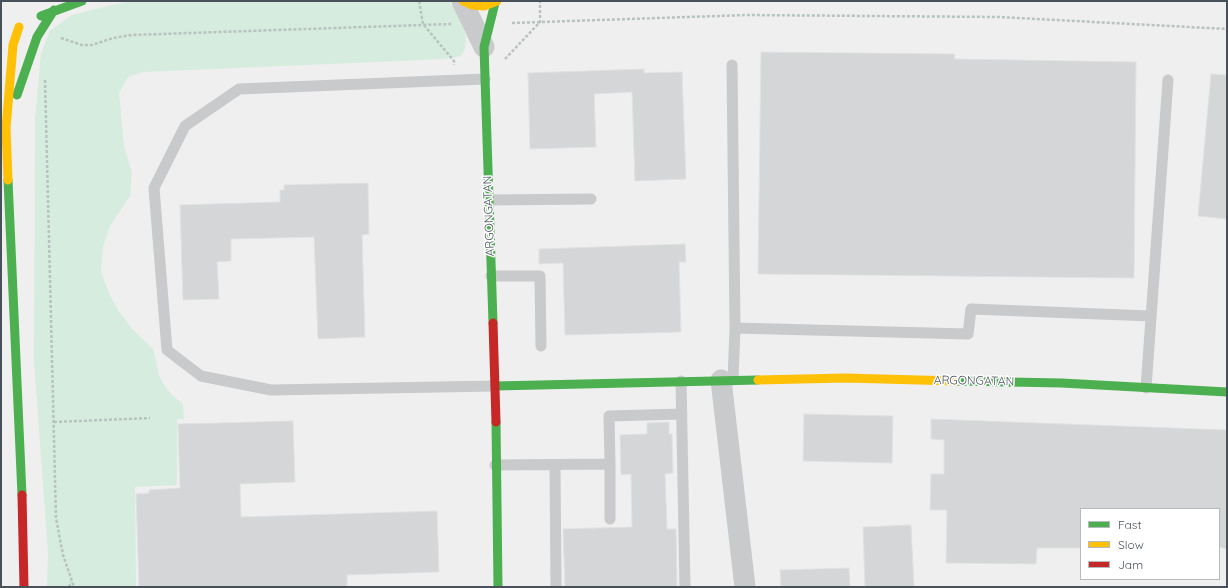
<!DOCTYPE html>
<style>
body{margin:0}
#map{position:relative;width:1228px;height:588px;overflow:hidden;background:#efefef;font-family:Quicksand,sans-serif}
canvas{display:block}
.frame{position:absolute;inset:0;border:2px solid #485159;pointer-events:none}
.legend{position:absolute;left:1080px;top:508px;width:140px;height:72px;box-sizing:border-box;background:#fff;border:1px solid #b6b9bd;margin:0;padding:5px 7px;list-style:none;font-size:12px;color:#485159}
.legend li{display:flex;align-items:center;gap:8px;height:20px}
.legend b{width:20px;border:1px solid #b6b9bd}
</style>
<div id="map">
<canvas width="1228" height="588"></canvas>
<div class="frame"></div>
<ul class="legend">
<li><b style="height:5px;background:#4caf50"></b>Fast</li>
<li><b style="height:5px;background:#ffc107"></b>Slow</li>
<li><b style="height:5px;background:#c62828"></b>Jam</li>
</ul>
</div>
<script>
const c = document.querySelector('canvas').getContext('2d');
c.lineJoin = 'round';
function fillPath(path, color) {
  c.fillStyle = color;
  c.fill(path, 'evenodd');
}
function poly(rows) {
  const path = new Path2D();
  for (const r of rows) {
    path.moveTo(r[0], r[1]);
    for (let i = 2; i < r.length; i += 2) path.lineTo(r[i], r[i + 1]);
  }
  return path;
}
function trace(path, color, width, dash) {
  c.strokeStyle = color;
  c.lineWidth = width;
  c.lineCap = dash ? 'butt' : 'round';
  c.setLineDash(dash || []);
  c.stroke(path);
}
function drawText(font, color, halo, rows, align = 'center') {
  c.font = font + ' Quicksand,sans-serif';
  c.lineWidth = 3;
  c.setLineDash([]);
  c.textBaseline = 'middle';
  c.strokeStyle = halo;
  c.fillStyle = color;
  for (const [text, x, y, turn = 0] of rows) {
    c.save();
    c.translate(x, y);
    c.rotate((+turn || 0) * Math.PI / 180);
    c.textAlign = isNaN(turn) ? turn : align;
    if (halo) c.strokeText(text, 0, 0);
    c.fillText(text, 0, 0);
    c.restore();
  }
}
const green = poly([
 [137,1,448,1,455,8,460,17,466,37,465,49,461,56,444,59,143,72,128,77,119,93,124,146,132,173,130,196,110,226,103,247,101,272,110,296,118,310,133,330,153,349,159,375,164,385,172,395,183,404,184,419,177,419,177,485,135,487,136,587,47,587,48,553,34,361,35,119,41,53,50,31,72,15,116,4]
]);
const building = poly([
 [761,52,955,54,954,59,1136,62,1134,278,758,274,761,52],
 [644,69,644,73,682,72,686,179,635,181,632,92,594,94,596,147,530,149,528,73,644,69],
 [1211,74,1227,75,1227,219,1198,216,1211,74],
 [368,183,369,234,362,235,365,337,318,339,314,237,231,239,231,261,217,262,219,299,183,300,180,205,280,202,280,190,284,190,284,185,368,183],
 [685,244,686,262,679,262,681,332,565,335,563,263,539,264,539,249,685,244],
 [804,414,893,416,892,463,803,461,804,414],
 [931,419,1227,430,1227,549,1219,547,1219,509,1081,509,1081,548,1037,548,1036,564,946,563,947,510,930,510,931,474,944,474,944,440,931,439,931,419],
 [293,421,295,482,240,484,241,517,437,511,439,572,347,575,347,587,139,587,136,494,149,493,149,490,180,488,178,424,293,421],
 [669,422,669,434,672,434,673,473,665,474,667,529,676,529,677,587,565,587,563,529,632,527,631,474,621,475,620,435,647,434,647,423,669,422],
 [911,525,914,587,865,587,863,527,911,525],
 [849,568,850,587,781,587,780,570,849,568]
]);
const path = poly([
 [419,1,423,24,454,61,454,65],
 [512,23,746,15,999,17,1227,29],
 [61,38,82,45,92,45,113,38,132,35,451,24],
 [505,59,540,22,540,1],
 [45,80,56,518,63,555,74,587],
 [54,422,150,418],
 [69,587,71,582]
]);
const lane = poly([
 [732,65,735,328,733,380],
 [485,79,239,89,185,126,154,188,167,350,201,376,271,390,495,386],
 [489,200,591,199],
 [491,276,540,276,541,346],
 [735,328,968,334,971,309,1151,316],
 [681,381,685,587],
 [1146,388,1168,80],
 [610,464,609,416,682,414],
 [495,465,610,464,610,519],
 [555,465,556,587]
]);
const street = poly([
 [462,1,484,47],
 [721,380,745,587]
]);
const fast = poly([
 [41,16,82,1],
 [17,95,37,37,54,10],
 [8,180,22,495],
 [493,323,484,47,495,3],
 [956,381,1062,383,1227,392],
 [495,386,758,380],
 [496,422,498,587]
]);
const slow = poly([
 [463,1,472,5,484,6,497,1],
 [8,180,6,128,13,45,19,27],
 [758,380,845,378,956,381]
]);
const jam = poly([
 [493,323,496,422],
 [22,495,24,587]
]);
const streetNames = [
 ["ARGONGATAN",489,216,-92],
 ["ARGONGATAN",974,381,1]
];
fillPath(green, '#d5ecde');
fillPath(building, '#d5d6d8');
trace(building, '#e0e1e1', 1);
trace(path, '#b8c2bf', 2.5, [3, 2]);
trace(lane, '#c9cacc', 11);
trace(street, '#c9cacc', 21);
trace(fast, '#4caf50', 9);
trace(slow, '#ffc107', 9);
trace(jam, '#c62828', 9);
drawText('12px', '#485159', '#fff', streetNames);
</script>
